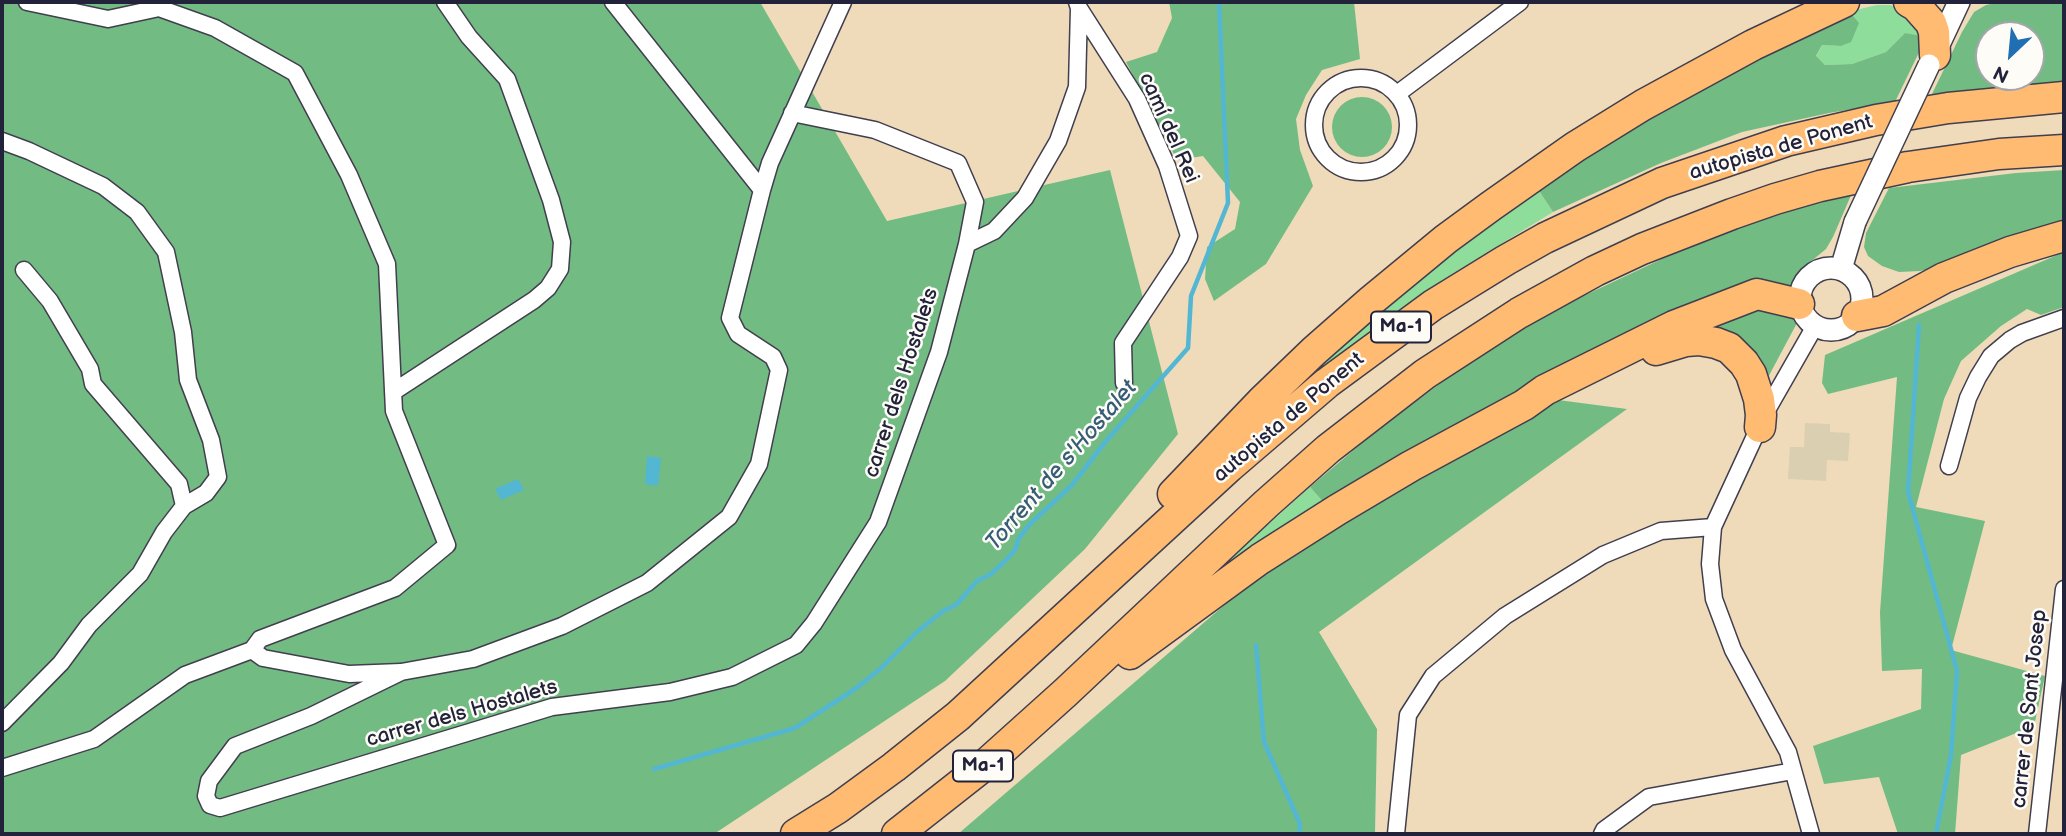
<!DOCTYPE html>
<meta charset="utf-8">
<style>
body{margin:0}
#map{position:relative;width:2066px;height:836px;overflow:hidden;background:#efdbba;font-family:"Balsamiq Sans",sans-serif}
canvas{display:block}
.frame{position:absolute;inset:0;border:4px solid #22223b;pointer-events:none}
.north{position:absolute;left:1975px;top:21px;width:70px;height:70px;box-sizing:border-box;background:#fdfcf7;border:2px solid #a5a5ac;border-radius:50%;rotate:206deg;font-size:19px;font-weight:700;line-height:28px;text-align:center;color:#22223b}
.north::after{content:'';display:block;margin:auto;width:24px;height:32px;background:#1f6fb2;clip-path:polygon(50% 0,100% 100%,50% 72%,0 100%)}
</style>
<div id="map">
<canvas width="2066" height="836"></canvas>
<div class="frame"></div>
<div class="north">N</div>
</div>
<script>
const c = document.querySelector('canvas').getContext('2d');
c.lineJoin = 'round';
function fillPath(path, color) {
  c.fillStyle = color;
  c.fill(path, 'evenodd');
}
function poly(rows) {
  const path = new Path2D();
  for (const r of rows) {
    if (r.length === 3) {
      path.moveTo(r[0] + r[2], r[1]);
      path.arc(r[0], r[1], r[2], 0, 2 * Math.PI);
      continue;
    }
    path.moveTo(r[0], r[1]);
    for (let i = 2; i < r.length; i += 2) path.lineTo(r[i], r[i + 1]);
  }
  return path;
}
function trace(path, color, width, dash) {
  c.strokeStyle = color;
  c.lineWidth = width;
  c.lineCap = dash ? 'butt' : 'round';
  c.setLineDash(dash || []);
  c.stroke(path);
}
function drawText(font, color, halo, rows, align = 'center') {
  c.font = font + ' "Balsamiq Sans",sans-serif';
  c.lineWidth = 5;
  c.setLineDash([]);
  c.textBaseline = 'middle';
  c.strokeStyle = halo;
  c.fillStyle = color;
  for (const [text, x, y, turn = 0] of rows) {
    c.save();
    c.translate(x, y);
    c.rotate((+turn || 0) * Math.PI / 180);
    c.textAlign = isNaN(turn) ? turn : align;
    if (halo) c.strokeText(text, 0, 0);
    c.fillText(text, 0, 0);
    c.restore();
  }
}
const built = poly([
 [1805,423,1830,424,1830,432,1850,433,1848,461,1827,460,1826,481,1788,479,1790,447,1804,447]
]);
const green = poly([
 [1877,5,1890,5,1910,12,1924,42,1905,33,1886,52,1852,64,1825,65,1816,57,1822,45,1841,46,1843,13],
 [1536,186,1553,212,1447,277,1394,313,1277,406,1344,339],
 [1310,487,1326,505,1234,565,1229,560]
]);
const forest = poly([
 [2,2,760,2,887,221,1110,170,1178,434,1085,549,945,681,714,834,2,834],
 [1169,2,1354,2,1360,59,1322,70,1306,95,1296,119,1300,150,1313,186,1266,264,1214,301,1205,279,1207,247,1235,229,1240,202,1203,156,1177,160,1126,62,1157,52,1172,18],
 [2000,2,2064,3,2064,82,2005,86,1931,96,1962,32,1974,12,1986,5],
 [1989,35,2031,35,2031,77,1989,77],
 [1843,13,1853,16,1859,23,1851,42,1841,46,1822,45,1816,56,1825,65,1852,64,1886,52,1905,33,1921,36,1924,42,1895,102,1829,113,1742,132,1661,163,1553,212,1536,186,1602,144],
 [1362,127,30],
 [2064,170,2064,224,1940,267,1920,271,1899,272,1882,266,1868,256,1864,247,1866,233,1889,188,2016,173],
 [1852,193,1833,237,1826,249,1803,268,1795,278,1789,296,1758,288,1326,505,1310,487,1375,432,1462,367,1545,314,1700,241,1789,210],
 [2064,252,2064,307,2041,315,2027,309,2001,326,1961,361,1944,399,1916,507,1985,521,1951,650,2045,676,2034,726,1961,755,1955,834,1898,834,1879,777,1824,784,1813,746,1921,709,1922,669,1882,671,1880,612,1897,377,1828,394,1822,383,1825,355],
 [1764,302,1788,307,1797,323,1765,383,1694,331],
 [1558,400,1627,409,1319,632,1377,729,1375,834,958,834,1264,571,1447,459]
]);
const water = poly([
 [647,456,661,458,658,486,645,484],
 [518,479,524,490,501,500,495,489]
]);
const stream = poly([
 [1919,325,1908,492,1957,671,1951,755,1936,834],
 [1256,645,1264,742,1300,824,1299,834],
 [654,769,795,728,855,689,880,669,918,631,943,611,956,605,977,581,991,574,1007,559,1015,550,1019,538,1030,524,1072,485,1106,441,1188,348,1191,296,1228,203,1219,2]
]);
const minor = poly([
 [27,2,108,19,159,8,215,28,295,73,349,175,387,264,394,411,447,545,395,588,260,639,252,650],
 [613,2,762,190],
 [1079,8,1137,99,1167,166,1189,236,1180,257,1123,343,1124,383],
 [1361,125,47],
 [1397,94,1520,2],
 [792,113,875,130,958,163,975,202,967,244],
 [2,141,29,151,103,186,137,212,166,252,183,332,188,380,211,440,218,477,206,493,184,506],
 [393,392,534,300,548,288,560,269,562,242,551,200,507,79,469,37,445,2],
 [1949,466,1968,398,1978,377,1991,356,2010,340,2022,333,2064,318],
 [401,672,311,716,235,746,209,781,206,796,210,805,220,808,552,707,670,692,732,677,796,645,814,623,878,522,939,352,967,244,994,231,1025,198,1058,141,1077,87,1079,8,1077,2],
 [2,723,61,663,89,625,140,574,164,532,184,506,179,484,93,384,90,369,50,301,24,270],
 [2,768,94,739,185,675,252,650,263,658,349,674,401,672,473,659,562,626,647,583,729,517,759,464,779,370,773,357,738,334,730,318,762,190,770,163,843,2],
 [1396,834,1408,715,1433,676,1505,616,1603,555,1661,531,1713,527],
 [1602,834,1604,830,1649,797,1793,771],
 [1811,834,1788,752,1733,650,1714,599,1710,564,1713,527,1767,410,1815,326],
 [2037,834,2064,589]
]);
const tertiary = poly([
 [1936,51,1959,2],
 [1831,299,31],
 [1841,269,1855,222]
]);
const motorway = poly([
 [1909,2,1916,6,1931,23,1934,32,1935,55],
 [1857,316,1883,311,1944,278,2010,252,2064,236],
 [1656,350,1686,341,1699,340,1716,343,1729,348,1744,363,1751,374,1759,399,1761,415,1760,427],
 [1173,494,1262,401,1314,351,1372,300,1446,239,1491,206,1575,147,1643,105,1753,45,1844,2],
 [1130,654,1260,559,1337,510,1411,466,1524,405,1545,390,1674,326,1757,294,1799,304],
 [796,834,838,808,894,767,958,716,1229,467,1327,383,1433,305,1506,260,1545,238,1662,183,1786,141,1876,120,1948,108,2064,97],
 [897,834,986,764,1065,693,1266,504,1328,449,1425,374,1519,313,1595,271,1642,249,1732,214,1775,199,1820,186,1908,167,1999,154,2064,150]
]);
const tertiaryBridge = poly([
 [1855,222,1929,65]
]);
const shields = [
 [1401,327,60],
 [983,766,60]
];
const shieldNames = [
 ["Ma-1",1401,327],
 ["Ma-1",983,766]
];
const streetNames = [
 ["camí del Rei",1168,128,66],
 ["autopista de Ponent",1781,148,-16],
 ["carrer dels Hostalets",902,383,-72],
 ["autopista de Ponent",1289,418,-40],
 ["carrer de Sant Josep",2030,709,-84],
 ["carrer dels Hostalets",462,714,-16]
];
const waterNames = [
 ["Torrent de s'Hostalet",1062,466,-49]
];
fillPath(built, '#dbcfb2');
fillPath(green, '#8edd9b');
fillPath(forest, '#72bc83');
fillPath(water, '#53b6d2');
trace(stream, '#53b6d2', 4.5);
trace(minor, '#413e4e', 19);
trace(tertiary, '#413e4e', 24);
trace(motorway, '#413e4e', 33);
trace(minor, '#fff', 16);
trace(tertiary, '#fff', 21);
trace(motorway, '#ffbb71', 30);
trace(tertiaryBridge, '#413e4e', 24, []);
trace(tertiaryBridge, '#fff', 21);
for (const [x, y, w] of shields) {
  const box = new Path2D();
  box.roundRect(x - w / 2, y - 15.5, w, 31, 5);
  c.fillStyle = '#fdfcf7';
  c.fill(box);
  trace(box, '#22223b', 2);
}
drawText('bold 19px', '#22223b', null, shieldNames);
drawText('21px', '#22223b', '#fdfcf7', streetNames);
drawText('italic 23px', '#365d77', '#fdfcf7', waterNames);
</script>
